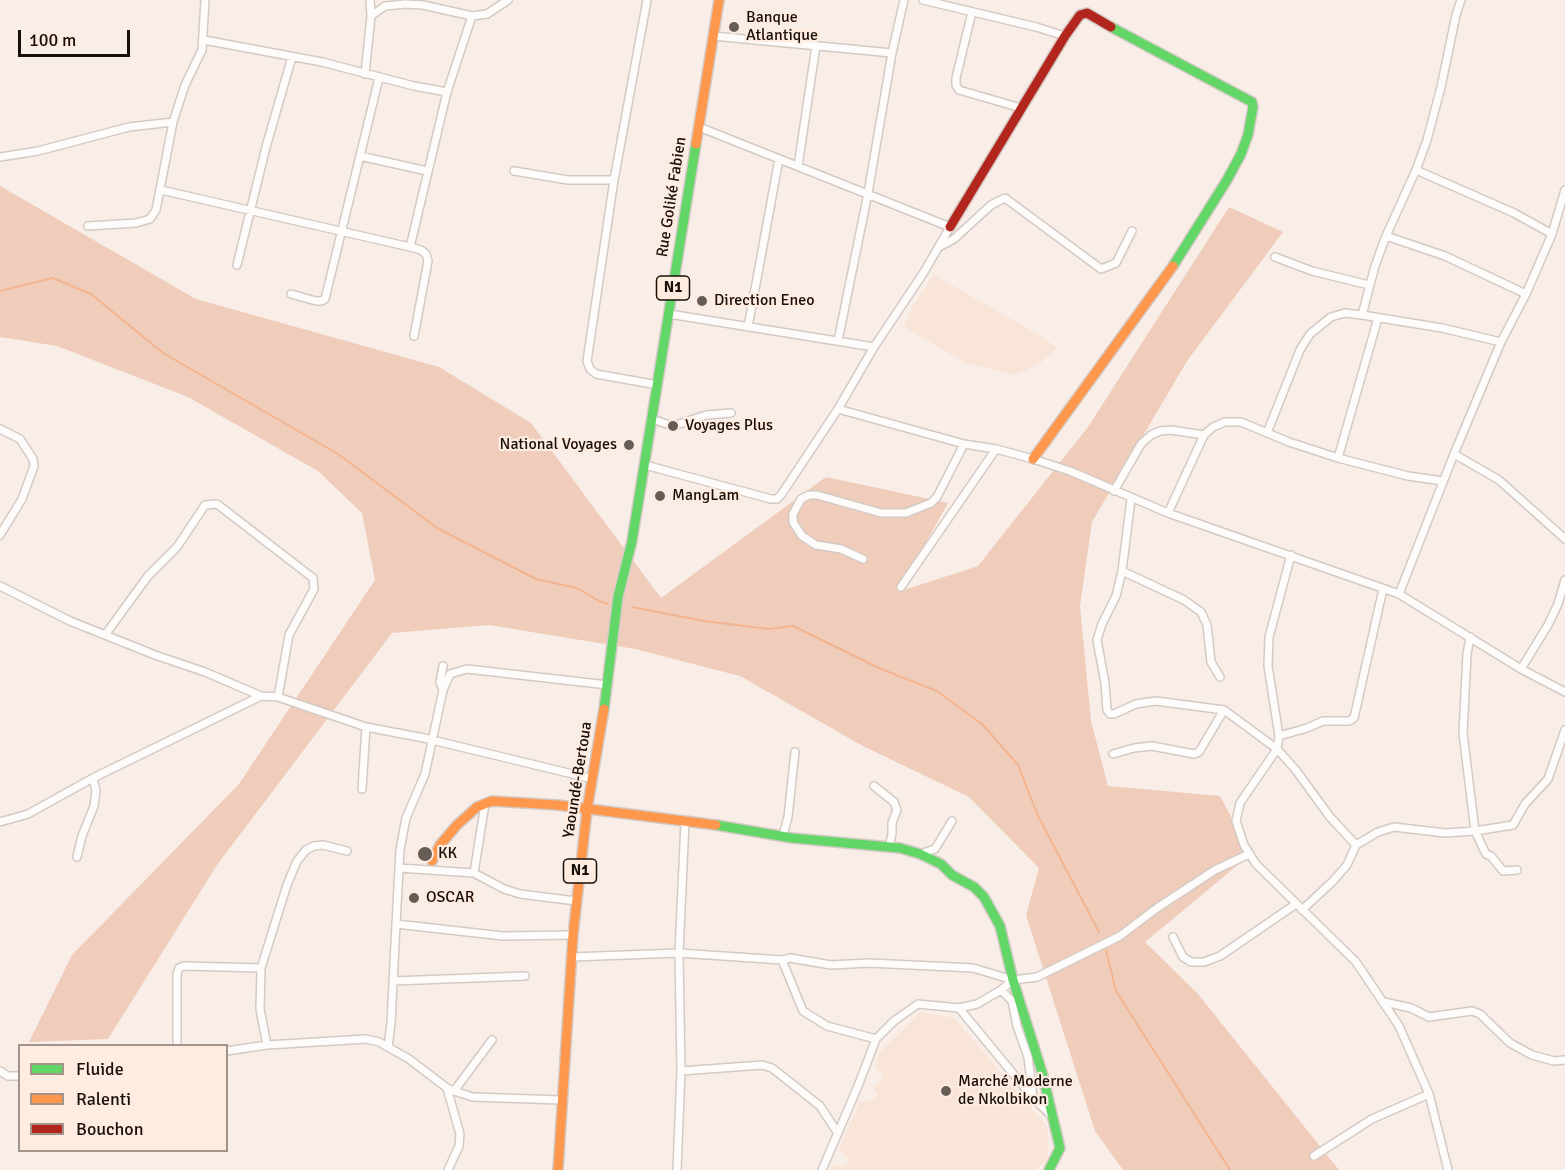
<!DOCTYPE html>
<meta charset="utf-8">
<style>
body{margin:0}
#map{position:relative;width:1565px;height:1170px;overflow:hidden;background:#f8ede7;font-family:Signika,sans-serif}
canvas{display:block}
.legend{position:absolute;left:18px;top:1044px;width:210px;height:108px;box-sizing:border-box;background:#feece1;border:2px solid #a2948b;margin:0;padding:8px 10px;list-style:none;font-size:18px;color:#190f09}
.legend li{display:flex;align-items:center;gap:12px;height:30px}
.legend b{width:30px;border:2px solid #a2948b}
.scale{position:absolute;left:18px;top:30px;width:112px;height:27px;box-sizing:border-box;border:3px solid #190f09;border-top:0;padding-left:8px;font-size:18px;line-height:21px;white-space:nowrap;color:#190f09;-webkit-text-stroke:4px #feece1;paint-order:stroke}
</style>
<div id="map">
<canvas width="1565" height="1170"></canvas>
<ul class="legend">
<li><b style="height:8px;background:#63d668"></b>Fluide</li>
<li><b style="height:8px;background:#ff974d"></b>Ralenti</li>
<li><b style="height:8px;background:#b3261e"></b>Bouchon</li>
</ul>
<div class="scale">100 m</div>
</div>
<script>
const c = document.querySelector('canvas').getContext('2d');
c.lineJoin = 'round';
function fillPath(path, color) {
  c.fillStyle = color;
  c.fill(path, 'evenodd');
}
function poly(rows) {
  const path = new Path2D();
  for (const r of rows) {
    path.moveTo(r[0], r[1]);
    for (let i = 2; i < r.length; i += 2) path.lineTo(r[i], r[i + 1]);
  }
  return path;
}
function trace(path, color, width, dash) {
  c.strokeStyle = color;
  c.lineWidth = width;
  c.lineCap = dash ? 'butt' : 'round';
  c.setLineDash(dash || []);
  c.stroke(path);
}
function drawText(font, color, halo, rows, align = 'center') {
  c.font = font + ' Signika,sans-serif';
  c.lineWidth = 4.5;
  c.setLineDash([]);
  c.textBaseline = 'middle';
  c.strokeStyle = halo;
  c.fillStyle = color;
  for (const [text, x, y, turn = 0] of rows) {
    c.save();
    c.translate(x, y);
    c.rotate((+turn || 0) * Math.PI / 180);
    c.textAlign = isNaN(turn) ? turn : align;
    if (halo) c.strokeText(text, 0, 0);
    c.fillText(text, 0, 0);
    c.restore();
  }
}
const built = poly([
 [934,275,1044,338,1057,348,1039,364,1015,375,966,363,904,327,913,306],
 [921,1012,954,1018,1048,1128,1048,1159,1035,1170,830,1170,832,1166,843,1167,850,1161,839,1149,860,1102,872,1100,878,1094,873,1088,884,1077,875,1066,881,1051]
]);
const green = poly([
 [0,186,196,299,439,367,531,423,661,598,826,477,948,503,898,592,978,566,1088,427,1229,207,1283,232,1187,361,1092,522,1080,606,1091,721,1108,786,1220,796,1251,854,1145,942,1198,994,1339,1170,1123,1170,1095,1131,1026,915,1039,868,969,797,863,746,740,676,635,649,489,625,392,633,217,865,108,1039,29,1042,72,955,239,784,375,580,362,513,318,471,188,397,57,346,0,337]
]);
const stream = poly([
 [0,291,53,278,91,294,163,353,338,454,437,528,536,579,577,588,599,601,608,604],
 [632,607,704,621,769,629,793,626,881,669,937,691,983,725,1018,765,1038,816,1099,932],
 [1106,950,1116,991,1230,1170]
]);
const street = poly([
 [647,0,614,180,587,361,590,369,596,374,658,385],
 [923,0,1036,27,1065,36],
 [972,12,956,78,956,85,959,90,1021,108],
 [371,16,385,6,405,4,423,5,472,16],
 [713,36,892,53],
 [204,40,322,62,414,86,447,92],
 [365,74,371,16,370,0],
 [360,156,427,171],
 [0,157,38,151,129,127,173,122],
 [798,166,816,46],
 [1416,170,1514,213,1552,234],
 [514,171,568,180,614,180],
 [161,190,410,247,447,92,472,16,487,14,508,0],
 [88,226,136,223,150,219,156,210,173,122,185,85,202,50,205,0],
 [1386,236,1445,256,1526,294],
 [410,247,421,250,426,254,428,261,414,336],
 [939,247,954,239,991,205,1005,198,1101,269,1116,263,1132,231],
 [1275,257,1312,271,1369,285],
 [237,265,266,147,292,57],
 [291,294,316,301,321,301,325,299,379,78],
 [669,314,874,347],
 [1362,315,1375,266,1386,236,1416,170,1427,140,1441,87,1456,15,1461,0],
 [748,327,779,159],
 [838,341,868,193,892,53,904,0],
 [838,409,964,444,996,449,1033,459,1070,471,1168,513,1399,594,1521,669,1565,692],
 [652,419,673,426,706,415,731,413],
 [0,429,20,439,33,459,34,466,22,499,0,535],
 [1267,433,1300,350,1310,334,1331,317,1345,313,1362,315,1442,328,1501,342],
 [1454,454,1499,480,1565,539],
 [1338,458,1378,318],
 [645,465,771,499,777,499,781,495,838,409,874,347,924,272,950,227,699,127],
 [1114,491,1141,444,1151,435,1160,431,1171,430,1204,435],
 [1131,499,1122,571,1116,596,1102,624,1097,640,1105,683,1107,710,1110,714,1114,714,1136,704,1156,701,1224,710,1277,749,1295,769,1330,817,1356,845],
 [1168,513,1204,435,1213,427,1225,422,1241,422,1289,442,1338,458,1408,476,1443,481],
 [1291,555,1269,637,1268,666,1279,736,1277,749,1240,803,1236,821,1244,845,1256,864,1356,962,1399,1026,1429,1094,1448,1170],
 [863,559,841,549,816,545,802,536,793,522,793,514,801,499,809,495,817,495,881,513,906,513,931,503,937,497,964,444],
 [1122,571,1184,600,1201,612,1207,625,1211,662,1220,677],
 [0,586,70,621,155,655,205,672,261,696],
 [901,587,996,449],
 [1399,594,1454,454,1501,342,1526,294,1552,234,1565,190],
 [105,635,148,576,177,547,205,505,217,504,313,578,314,589,289,635,278,697],
 [1470,637,1467,654,1463,733,1475,831,1486,854,1491,856,1503,871,1517,870],
 [1521,669,1548,625,1558,604,1565,580],
 [443,690,440,682,443,666],
 [1279,736,1307,728,1323,721,1349,721,1354,718,1383,589],
 [1113,754,1134,748,1152,746,1194,754,1199,752,1224,710],
 [874,786,894,802,897,810,892,823,892,834,889,847],
 [362,789,366,727],
 [0,822,28,814,93,778,261,696,278,697,366,727,424,738,593,779],
 [783,835,788,817,795,752],
 [920,854,935,849,952,821],
 [77,857,82,836,94,806,96,791,93,778],
 [399,868,474,873,504,889,520,894,576,901],
 [474,873,485,804],
 [1302,910,1333,881,1347,865,1356,845,1378,832,1394,827,1445,833,1475,831,1513,825,1525,804,1548,779,1565,730],
 [396,924,400,850,406,818,425,774,443,690,450,674,467,669,608,685],
 [1173,937,1183,957,1191,962,1204,962,1220,956,1296,904],
 [571,957,679,953,782,960,803,1011,827,1026,876,1039],
 [782,960,790,958,831,965,869,963,973,968,1013,980,1037,977,1120,936,1157,908,1215,870,1249,854],
 [393,981,525,976],
 [1001,990,1012,1001,1017,1026,1028,1057,1033,1098],
 [1384,1002,1411,1008,1429,1017,1472,1011,1480,1014,1510,1043,1532,1055,1554,1061,1565,1060],
 [959,1008,1033,1098,1053,1117],
 [267,1045,260,1009,261,968,287,885,297,861,306,850,314,846,323,845,347,851],
 [177,1046,177,974,179,968,184,966,261,968],
 [388,1047,391,1023,396,924,503,936,573,935],
 [226,1051,267,1045,366,1039,379,1042,409,1059,447,1088,454,1091,473,1097,561,1100],
 [0,1071,8,1076,20,1076],
 [681,1071,762,1065,772,1068,820,1106,837,1132],
 [447,1088,460,1134,459,1146,448,1170],
 [454,1091,492,1040],
 [1314,1156,1372,1119,1429,1094],
 [677,1170,681,1071,679,953,685,822],
 [822,1170,858,1086,876,1039,894,1021,918,1004,959,1008,977,1004,1001,990,1013,980]
]);
const fast = poly([
 [1111,27,1252,102,1253,107,1248,135,1241,154,1227,180,1173,266],
 [604,709,618,597,632,541,696,144],
 [716,825,792,838,900,848,920,854,941,864,952,875,974,887,984,897,1000,926,1013,980,1042,1072,1060,1148,1049,1170]
]);
const slow = poly([
 [696,144,719,0],
 [1033,459,1173,266],
 [432,861,440,845,457,825,477,807,492,801,557,805,716,825],
 [558,1170,573,935,587,810,604,709]
]);
const jam = poly([
 [950,227,1065,36,1080,15,1087,13,1111,27]
]);
const markers = [
 [734,27,6,"#675d57"],
 [702,301,6,"#675d57"],
 [673,426,6,"#675d57"],
 [629,445,6,"#675d57"],
 [660,496,6,"#675d57"],
 [425,854,8,"#675d57"],
 [414,898,6,"#675d57"],
 [946,1091,6,"#675d57"]
];
const shields = [
 [673,288,33],
 [580,871,33]
];
const shieldNames = [
 ["N1",673,288],
 ["N1",580,871]
];
const poiNames = [
 ["Banque",746,18],
 ["Atlantique",746,36],
 ["Direction Eneo",714,301],
 ["Voyages Plus",685,426],
 ["National Voyages",617,445,"right"],
 ["MangLam",672,496],
 ["KK",438,854],
 ["OSCAR",426,898],
 ["Marché Moderne",958,1082],
 ["de Nkolbikon",958,1100]
];
const streetNames = [
 ["Rue Goliké Fabien",672,197,-81],
 ["Yaoundé-Bertoua",578,780,-81]
];
fillPath(built, '#f9e4d8');
fillPath(green, '#efcdba');
trace(stream, '#f3b490', 2);
trace(street, '#d4cac4', 10);
trace(fast, '#d4cac4', 12);
trace(slow, '#d4cac4', 12);
trace(jam, '#d4cac4', 12);
trace(street, '#fefcfb', 7);
trace(fast, '#63d668', 9);
trace(slow, '#ff974d', 9);
trace(jam, '#b3261e', 9);
for (const [x, y, r, color] of markers) {
  const dot = new Path2D();
  dot.arc(x, y, r, 0, 2 * Math.PI);
  c.fillStyle = color;
  c.fill(dot);
  trace(dot, '#feece1', 2);
}
for (const [x, y, w] of shields) {
  const box = new Path2D();
  box.roundRect(x - w / 2, y - 12, w, 24, 4.5);
  c.fillStyle = '#feece1';
  c.fill(box);
  trace(box, '#190f09', 1.5);
}
drawText('bold 15px', '#190f09', null, shieldNames);
drawText('16px', '#190f09', '#feece1', poiNames, 'left');
drawText('16px', '#190f09', '#feece1', streetNames);
</script>
